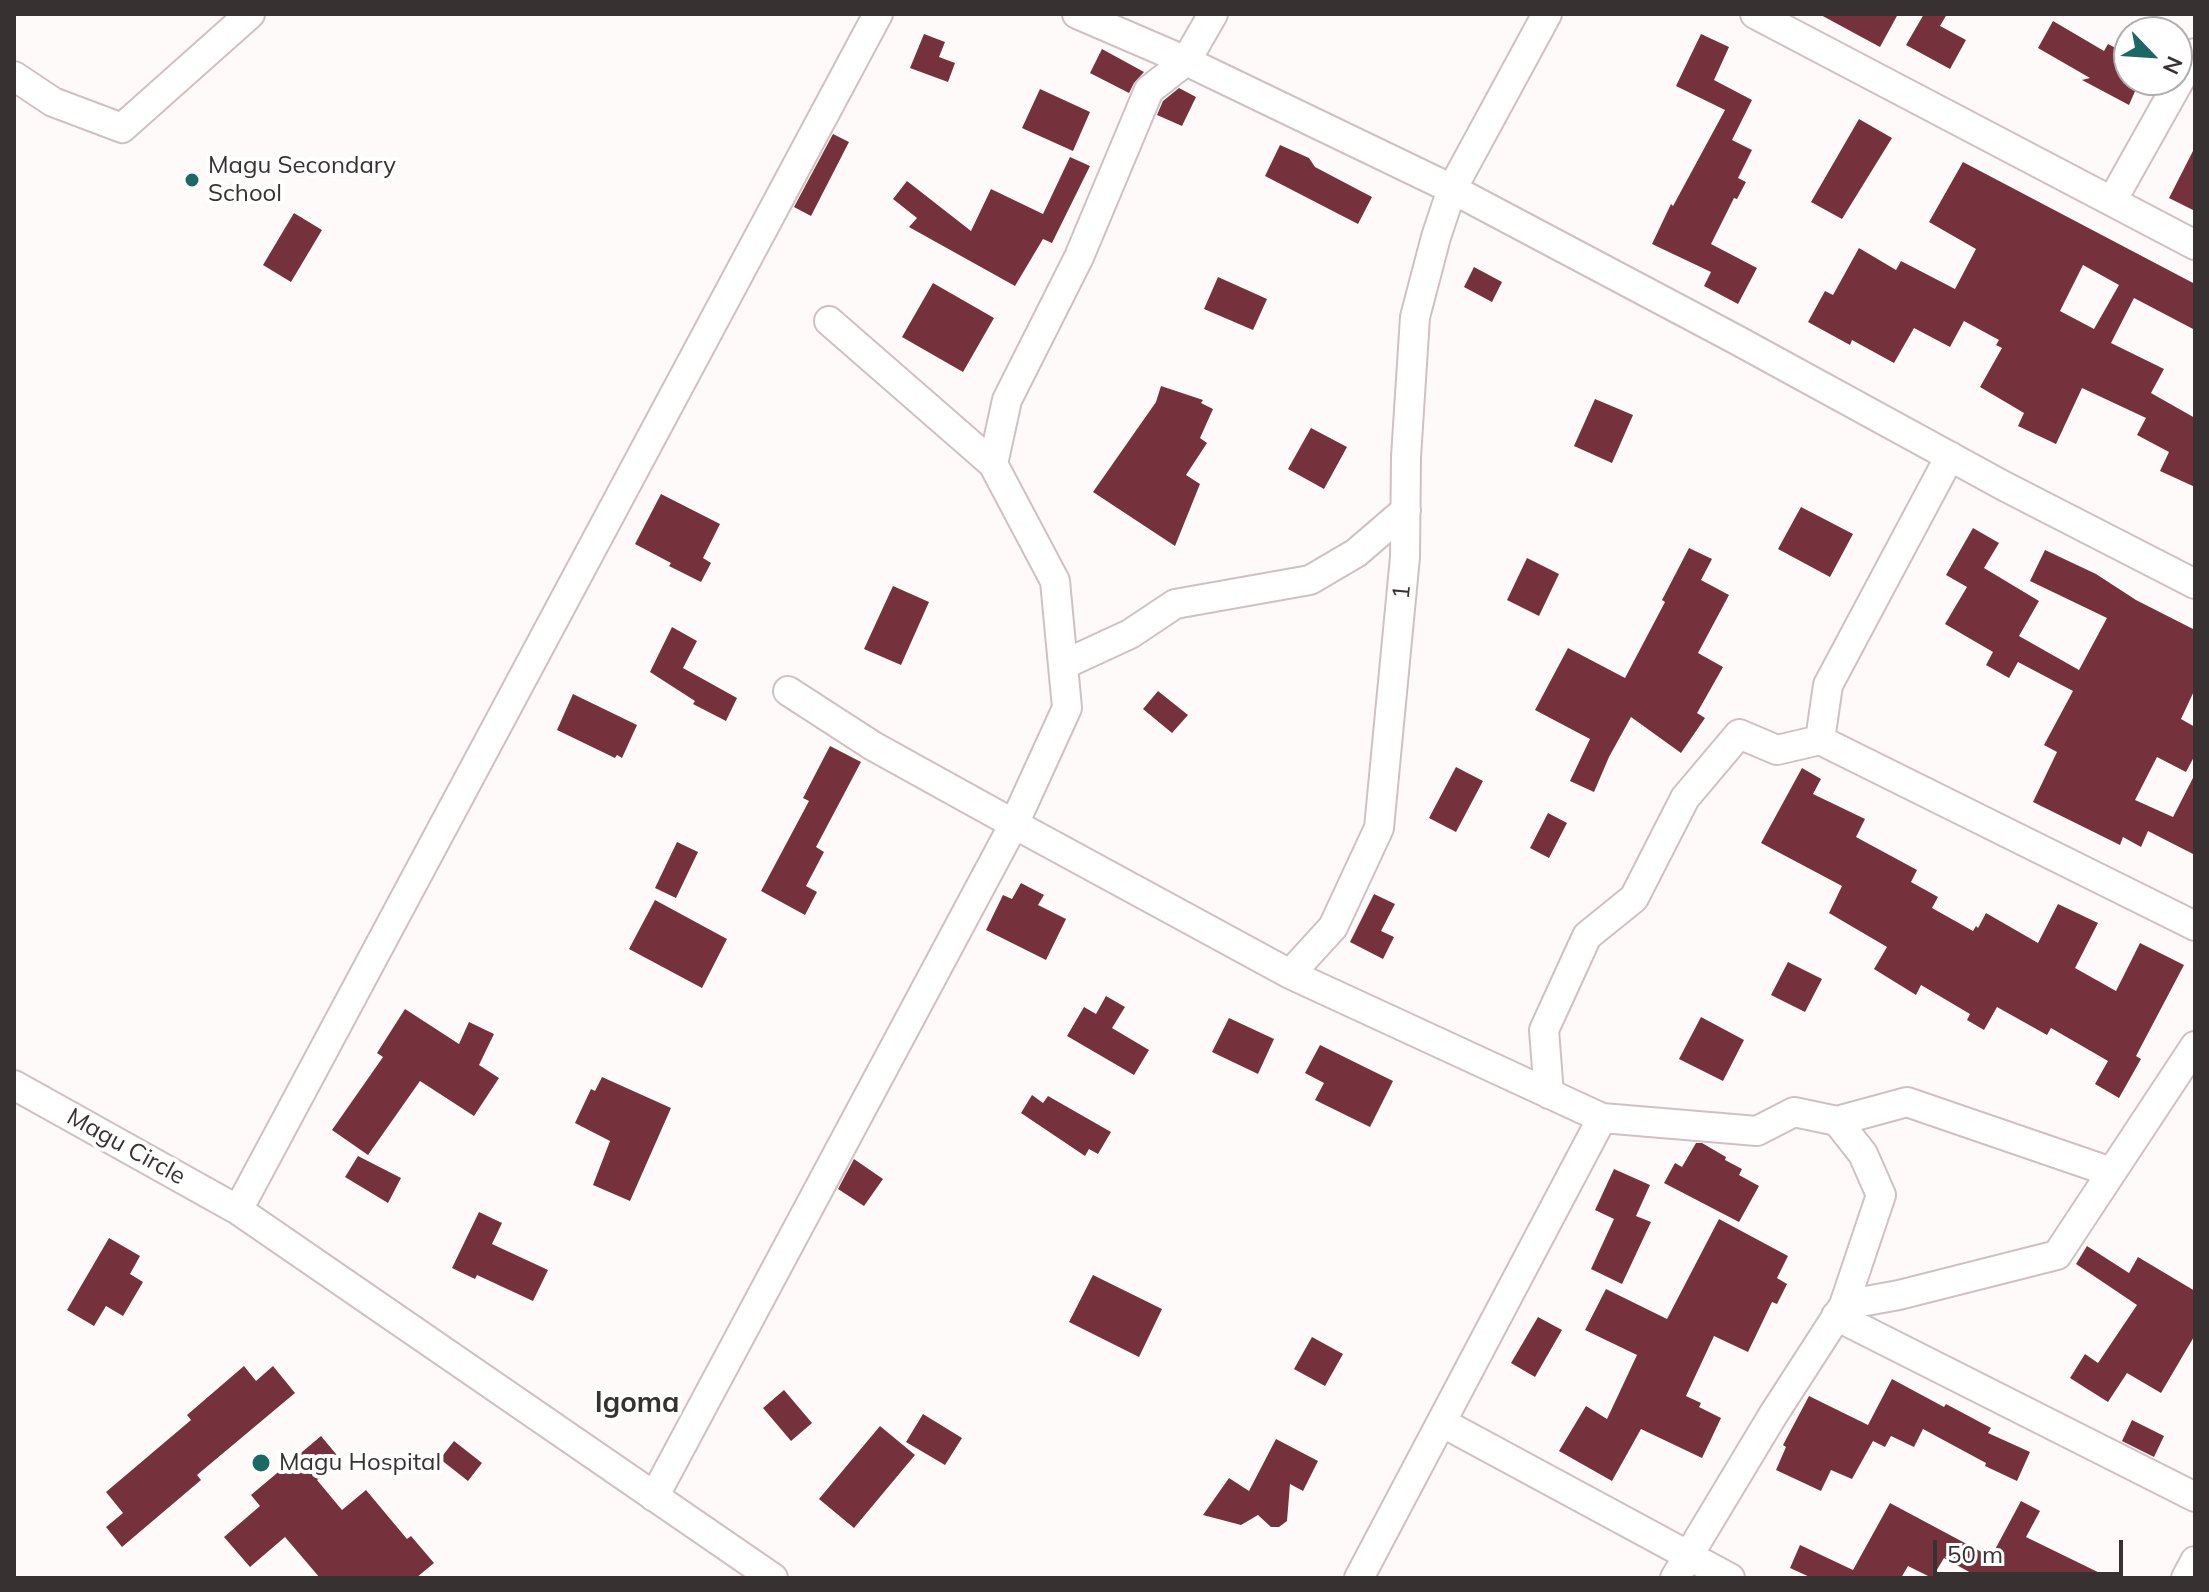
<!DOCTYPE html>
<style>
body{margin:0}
#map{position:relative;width:2209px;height:1592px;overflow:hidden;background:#fefafa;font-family:Mulish,sans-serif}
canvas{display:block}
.frame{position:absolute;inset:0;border:16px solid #383132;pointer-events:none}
.north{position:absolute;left:2113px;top:16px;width:80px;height:80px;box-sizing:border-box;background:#fff;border:2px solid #afadad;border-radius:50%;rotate:115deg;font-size:22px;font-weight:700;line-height:32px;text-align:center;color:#383132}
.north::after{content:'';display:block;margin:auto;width:28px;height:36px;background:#1b6865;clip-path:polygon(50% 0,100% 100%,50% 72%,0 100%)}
.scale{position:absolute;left:1933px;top:1540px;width:190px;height:36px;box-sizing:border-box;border:4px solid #383132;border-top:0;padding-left:10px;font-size:24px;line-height:28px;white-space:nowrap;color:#383132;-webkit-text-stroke:6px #fff;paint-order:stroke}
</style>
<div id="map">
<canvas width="2209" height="1592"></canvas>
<div class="frame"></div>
<div class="north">N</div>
<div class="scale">50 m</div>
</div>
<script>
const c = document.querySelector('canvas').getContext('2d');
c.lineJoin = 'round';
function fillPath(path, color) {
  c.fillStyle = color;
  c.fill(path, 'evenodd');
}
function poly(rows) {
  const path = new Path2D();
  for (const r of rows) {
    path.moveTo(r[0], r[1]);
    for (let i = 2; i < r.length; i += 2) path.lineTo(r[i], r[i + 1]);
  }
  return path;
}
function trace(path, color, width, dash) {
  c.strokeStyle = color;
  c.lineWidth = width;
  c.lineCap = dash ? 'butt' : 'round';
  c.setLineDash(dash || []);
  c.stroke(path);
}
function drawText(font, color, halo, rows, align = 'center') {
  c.font = font + ' Mulish,sans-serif';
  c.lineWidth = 8;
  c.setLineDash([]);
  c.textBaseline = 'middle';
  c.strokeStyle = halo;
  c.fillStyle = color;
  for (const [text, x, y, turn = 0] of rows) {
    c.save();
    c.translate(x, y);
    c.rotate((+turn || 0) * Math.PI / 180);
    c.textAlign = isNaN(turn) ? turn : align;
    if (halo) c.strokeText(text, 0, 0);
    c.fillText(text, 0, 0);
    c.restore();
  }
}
const building = poly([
 [1819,14,1898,14,1880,47],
 [1924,14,1947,14,1940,26,1966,40,1950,69,1906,45],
 [2053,21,2104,51,2108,44,2129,55,2129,80,2140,80,2129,105,2082,80,2090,78,2038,48],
 [924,34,945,42,939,57,955,63,948,82,910,68],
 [1701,34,1729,47,1714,80,1752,100,1732,140,1752,150,1738,178,1746,182,1737,199,1734,198,1711,244,1757,268,1738,304,1704,286,1711,272,1652,244,1671,204,1673,206,1725,110,1676,86],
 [1102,49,1144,72,1134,83,1129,93,1090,73],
 [1179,88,1196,97,1182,126,1157,115,1163,101],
 [1040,89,1090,112,1073,151,1022,128],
 [1859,119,1892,138,1842,219,1811,202],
 [833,134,849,142,811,216,794,207],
 [1280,145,1309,158,1315,167,1372,197,1358,224,1265,176],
 [2195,147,2195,211,2169,198],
 [1070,157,1090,166,1052,243,1043,239,1015,286,909,227,917,218,893,199,907,181,971,231,991,189,1043,214],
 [1963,162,2195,284,2195,330,2134,298,2111,343,2164,369,2151,393,2195,418,2195,487,2160,471,2169,452,2137,435,2146,418,2082,388,2056,444,2018,426,2024,413,1980,387,2002,348,1996,345,1999,340,1964,321,1950,347,1914,328,1894,363,1852,340,1850,345,1808,322,1825,291,1833,295,1859,248,1896,270,1901,261,1955,289,1976,249,1929,222],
 [2083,265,2119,285,2094,329,2060,311],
 [294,213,322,230,291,282,263,265],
 [1474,267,1502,282,1492,302,1464,287],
 [1218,277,1267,299,1253,330,1204,309],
 [933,283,994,318,963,372,902,337],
 [1161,386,1203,400,1201,403,1213,409,1200,438,1207,443,1186,475,1200,484,1175,546,1093,492,1156,402],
 [1595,399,1633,415,1612,463,1574,446],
 [1311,428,1347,447,1324,489,1288,469],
 [661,494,720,524,703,558,711,563,701,582,669,566,671,563,635,544],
 [1801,507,1853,534,1830,577,1778,549],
 [1973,528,1999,543,1984,568,2039,601,2019,636,2079,670,2107,618,2030,581,2045,550,2096,574,2136,600,2195,630,2195,689,2181,719,2195,727,2195,755,2186,772,2157,757,2135,800,2173,817,2195,774,2195,855,2148,831,2141,847,2123,837,2120,845,2033,802,2057,752,2044,745,2073,691,2018,662,2009,678,1986,665,1993,652,1945,624,1967,587,1946,575],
 [1689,548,1712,559,1701,580,1729,595,1698,653,1723,667,1697,713,1705,718,1681,753,1631,717,1609,757,1594,792,1570,781,1590,739,1535,710,1568,648,1625,678,1665,602,1662,600],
 [1527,558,1559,574,1539,616,1507,600],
 [893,586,929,602,901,665,864,649],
 [672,627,697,641,683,668,737,698,726,721,693,704,695,701,650,672],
 [1158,691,1188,715,1172,733,1143,709],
 [573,694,637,725,622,758,617,755,615,758,557,730],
 [830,746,861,762,816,847,824,852,806,886,817,892,805,915,761,891,809,801,803,798],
 [1456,767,1483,781,1456,832,1429,818],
 [1802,768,1821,779,1813,794,1865,819,1856,837,1917,870,1911,882,1938,897,1932,908,1973,931,1976,926,1978,928,1986,913,2038,943,2058,904,2098,923,2075,968,2116,991,2140,943,2184,965,2136,1056,2141,1059,2119,1098,2095,1084,2108,1061,2051,1028,2047,1035,1997,1007,1984,1030,1967,1020,1970,1014,1921,985,1916,995,1874,969,1887,947,1829,913,1842,886,1761,843],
 [1548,813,1567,823,1549,858,1530,848],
 [677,842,698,852,676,898,655,888],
 [1021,883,1044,895,1038,905,1066,919,1046,960,986,930,1003,895,1012,899],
 [1374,894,1395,904,1381,931,1394,937,1383,959,1350,942],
 [655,900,727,939,702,988,629,949],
 [1788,962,1822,979,1805,1012,1771,995],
 [1106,996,1125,1007,1112,1028,1149,1050,1134,1075,1067,1036,1084,1007,1096,1014],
 [405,1009,459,1044,469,1022,494,1034,479,1065,499,1078,474,1116,420,1081,368,1155,332,1130,383,1057,377,1053],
 [1701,1017,1744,1040,1723,1081,1679,1059],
 [1229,1018,1274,1039,1258,1074,1212,1052],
 [1320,1045,1393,1081,1370,1127,1315,1100,1324,1083,1305,1073],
 [602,1077,671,1108,630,1201,593,1185,610,1141,575,1123,591,1089,595,1091],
 [1032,1095,1043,1103,1048,1096,1111,1132,1098,1154,1089,1149,1085,1156,1021,1113],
 [1696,1143,1702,1143,1726,1157,1725,1160,1742,1169,1739,1175,1759,1186,1739,1222,1664,1183,1675,1163,1682,1167],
 [358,1156,401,1178,388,1203,345,1177],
 [854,1159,883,1179,864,1206,838,1189],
 [1614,1169,1650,1185,1636,1216,1651,1222,1622,1284,1591,1269,1614,1219,1595,1210],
 [479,1212,502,1223,492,1244,548,1270,533,1301,477,1275,475,1279,452,1268],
 [1719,1219,1788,1256,1777,1278,1787,1284,1777,1304,1772,1302,1748,1352,1714,1336,1686,1396,1701,1403,1699,1407,1721,1418,1702,1458,1641,1429,1612,1481,1559,1451,1586,1406,1607,1419,1637,1355,1585,1330,1606,1289,1667,1319],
 [109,1238,140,1256,130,1274,143,1282,123,1316,106,1306,94,1326,67,1310],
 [2087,1246,2129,1273,2138,1257,2195,1291,2195,1335,2161,1393,2127,1373,2108,1402,2070,1378,2085,1354,2098,1363,2137,1305,2076,1264],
 [1093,1275,1162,1309,1139,1357,1069,1322],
 [1538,1317,1562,1330,1535,1377,1511,1363],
 [1312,1337,1343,1354,1325,1386,1294,1369],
 [244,1366,256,1381,273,1366,295,1393,197,1475,201,1480,122,1547,106,1527,123,1513,106,1492,191,1420,187,1415],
 [1892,1379,1944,1407,1946,1404,1991,1428,1988,1433,2030,1452,2017,1481,1985,1466,1986,1463,1923,1429,1914,1447,1891,1436,1885,1447,1873,1441,1852,1479,1831,1470,1821,1491,1776,1470,1786,1447,1783,1445,1809,1396,1868,1425],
 [784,1390,812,1423,791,1441,763,1408],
 [923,1414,962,1438,945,1465,906,1442],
 [2132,1420,2164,1436,2154,1457,2122,1441],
 [880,1426,915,1455,854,1528,819,1499],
 [321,1436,341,1460,317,1480,342,1510,366,1490,407,1539,411,1536,434,1563,416,1578,320,1578,285,1537,250,1567,224,1537,260,1506,251,1495],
 [1276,1439,1318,1461,1303,1491,1290,1484,1287,1521,1279,1527,1271,1527,1258,1515,1241,1525,1203,1515,1229,1478,1249,1491],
 [454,1441,482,1463,468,1481,440,1459],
 [2021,1501,2040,1511,2026,1537,2110,1578,1980,1578,1944,1558,1932,1578,1908,1566,1901,1578,1812,1578,1790,1568,1800,1545,1853,1570,1890,1503,1991,1557]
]);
const minor = poly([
 [1077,14,1186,61,1452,189,1735,339,2004,486,2195,584],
 [1755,14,2195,245],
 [14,76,53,102,122,128,250,14],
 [2112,201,2195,53],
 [829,321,993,464],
 [1950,456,1828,685,1820,740,2195,926],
 [1063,665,1130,634,1175,604,1310,580,1356,553,1406,510],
 [788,691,873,746,1014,824,1067,708,1055,581,993,464,1007,400,1079,257,1149,90,1186,61,1213,14],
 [1290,974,1333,927,1379,828,1405,557,1406,457,1415,317,1436,237,1452,189,1547,14],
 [14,1085,238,1210],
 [1549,1094,1544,1030,1587,936,1634,898,1685,798,1739,734,1777,750,1820,740],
 [1602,1118,1757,1131,1794,1112,1837,1121,1863,1154,1881,1195,1844,1305],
 [1837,1121,1907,1102,2111,1172],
 [1836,1316,2195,1497],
 [1443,1423,1730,1578],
 [654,1497,1014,824,1290,974,1602,1118,1359,1578],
 [773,1578,238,1210,878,14],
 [1675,1578,1773,1415,1844,1305,1899,1295,2057,1255,2195,1046],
 [2186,1578,2195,1561]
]);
const markers = [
 [192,180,8,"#1b6865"],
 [261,1463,10,"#1b6865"]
];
const poiNames = [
 ["Magu Secondary",208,166],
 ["School",208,194],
 ["Magu Hospital",279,1463]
];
const streetNames = [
 ["1",1402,592,-84],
 ["Magu Circle",126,1147,29]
];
const quarterNames = [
 ["Igoma",637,1404]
];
fillPath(building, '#76323c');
trace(minor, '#d1c0c1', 32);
trace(minor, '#fff', 28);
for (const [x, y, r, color] of markers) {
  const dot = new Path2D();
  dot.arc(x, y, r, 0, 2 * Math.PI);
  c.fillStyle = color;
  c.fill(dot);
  trace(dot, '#fff', 3);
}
drawText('24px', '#383132', '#fff', poiNames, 'left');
drawText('24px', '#383132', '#fff', streetNames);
drawText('bold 28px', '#383132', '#fff', quarterNames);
</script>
